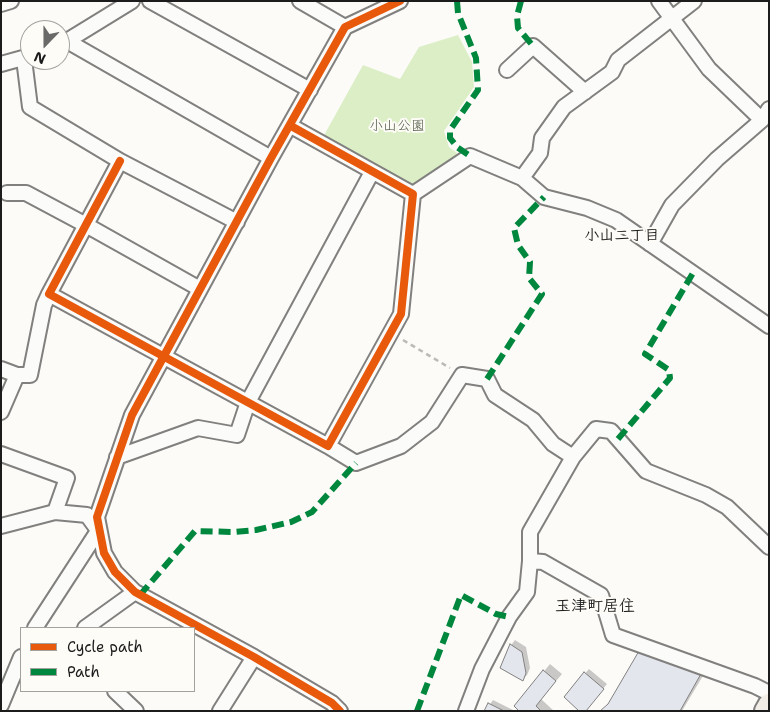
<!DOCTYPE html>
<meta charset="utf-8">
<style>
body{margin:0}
#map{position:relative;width:770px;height:712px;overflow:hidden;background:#fcfbf8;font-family:"Shantell Sans",sans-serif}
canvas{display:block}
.frame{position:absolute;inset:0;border:2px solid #1c1c1c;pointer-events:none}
.legend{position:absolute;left:20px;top:627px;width:175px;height:65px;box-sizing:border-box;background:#fdfcf7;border:1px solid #a3a29f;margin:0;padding:6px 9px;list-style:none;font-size:15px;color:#1c1c1c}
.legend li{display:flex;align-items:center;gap:10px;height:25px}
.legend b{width:25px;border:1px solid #a3a29f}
.north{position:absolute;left:20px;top:20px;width:50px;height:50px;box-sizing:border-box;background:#fdfcf7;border:1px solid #a3a29f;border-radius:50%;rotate:202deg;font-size:14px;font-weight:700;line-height:20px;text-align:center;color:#1c1c1c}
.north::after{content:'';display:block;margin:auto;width:18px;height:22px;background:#6a6a69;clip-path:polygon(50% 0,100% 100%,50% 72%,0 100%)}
</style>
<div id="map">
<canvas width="770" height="712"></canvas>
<div class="frame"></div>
<ul class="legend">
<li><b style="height:6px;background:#e8590c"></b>Cycle path</li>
<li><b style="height:6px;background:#00873e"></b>Path</li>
</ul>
<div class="north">N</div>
</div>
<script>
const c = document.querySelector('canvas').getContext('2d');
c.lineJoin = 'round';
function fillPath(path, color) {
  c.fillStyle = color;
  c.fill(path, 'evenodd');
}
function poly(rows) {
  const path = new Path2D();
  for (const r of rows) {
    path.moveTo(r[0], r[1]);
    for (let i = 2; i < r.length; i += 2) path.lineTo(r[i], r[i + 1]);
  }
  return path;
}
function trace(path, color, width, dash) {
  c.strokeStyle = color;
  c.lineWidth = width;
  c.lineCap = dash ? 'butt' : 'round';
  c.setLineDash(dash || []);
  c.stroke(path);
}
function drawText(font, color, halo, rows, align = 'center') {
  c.font = font + ' "Shantell Sans","Klee One",sans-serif';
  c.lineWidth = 4;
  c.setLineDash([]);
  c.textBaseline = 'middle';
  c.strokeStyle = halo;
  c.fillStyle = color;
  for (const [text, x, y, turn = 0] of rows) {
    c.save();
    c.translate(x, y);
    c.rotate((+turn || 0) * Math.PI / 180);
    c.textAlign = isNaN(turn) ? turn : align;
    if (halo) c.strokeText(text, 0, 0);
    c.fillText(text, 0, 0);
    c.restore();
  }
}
const green = poly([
 [458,35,472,62,474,87,444,131,449,147,457,153,457,161,418,184,409,185,322,139,363,65,400,79,419,47]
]);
const shadow = poly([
 [515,640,526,647,530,668,527,675,523,679,501,667,512,644],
 [550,664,562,674,541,699,554,711,521,711,516,706],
 [710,664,682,711,602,711],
 [589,669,607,684,587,708,565,696],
 [493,700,515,711,485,711]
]);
const building = poly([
 [510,644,522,652,526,673,523,681,500,668,510,644],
 [639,651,702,672,680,711,600,711,608,704,639,651],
 [543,670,556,681,536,706,541,711,519,711,514,706,543,670],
 [584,672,604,689,586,711,579,711,564,697,584,672],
 [488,703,504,711,484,711,488,703]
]);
const path = poly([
 [403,340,450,368]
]);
const minor = poly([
 [150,1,310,90],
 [300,1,345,27],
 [659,1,709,69,762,120],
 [1,4,11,1],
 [67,41,271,158],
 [62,44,132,1],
 [24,59,30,107,120,161,237,222],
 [1,64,30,56],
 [507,70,533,46,585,92],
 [120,161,49,294,328,446,401,314,413,194,291,126],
 [522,178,540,153,542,138,564,107,612,72,618,60,694,1],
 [7,193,26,193,86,225,200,289],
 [413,194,470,156,522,178,544,197,587,208,616,220,769,326],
 [650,244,672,205,717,159,762,120,769,109],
 [1,369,17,375],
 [1,412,17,375,30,375,44,305,49,294],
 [328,446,356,463,401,446,432,422,462,375,487,379,495,395,533,420,553,444,573,457],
 [1,454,67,478,55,512],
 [117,457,198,428,237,435,248,402,372,172],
 [1,526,55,512,87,515,98,530],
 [530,561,543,562,601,595,613,635,755,686,769,693],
 [35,628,98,531],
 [85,628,135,592],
 [115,691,136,711],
 [1,705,21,657],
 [220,711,254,657],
 [340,711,332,703,254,657,135,592,115,572,104,553,97,517,132,415,271,158,345,27,400,1],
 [466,711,482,669,509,617,527,592,530,561,530,532,573,457,596,429,611,431,646,471,706,495,727,507,769,547]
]);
const highway = poly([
 [765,711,769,704]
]);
const quiet = poly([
 [457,1,458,13,476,58,478,90,450,130,450,138,457,147,470,156],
 [521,1,517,16,518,28,533,46],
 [487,379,542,294,529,278,530,262,518,245,514,228,544,197],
 [618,439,670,378,669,370,645,354,693,273],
 [140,595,195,531,234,532,256,530,291,522,312,512,356,463],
 [417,711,461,595,496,614,509,617]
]);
const cycleway = poly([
 [120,161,49,294,328,446,401,314,413,194,291,126],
 [340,711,332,703,254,657,135,592,115,572,104,553,97,517,132,415,271,158,345,27,400,1]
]);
const parkNames = [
 ["小山公園",397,126]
];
const neighbourhoodNames = [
 ["小山二丁目",622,236]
];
const quarterNames = [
 ["玉津町居住",595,607]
];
fillPath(green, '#dbeec5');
fillPath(shadow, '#0003');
fillPath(building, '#e4e6ee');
trace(building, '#81807f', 1);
trace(minor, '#81807f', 18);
trace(highway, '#81807f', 24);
trace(path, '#bbbab8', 2.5, [5, 4]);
trace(minor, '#fbfbf9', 14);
trace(highway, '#f2eee7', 20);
trace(quiet, '#00873e', 6, [12, 6]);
trace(cycleway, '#e8590c', 8);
drawText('14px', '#4d5842', '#fdfcf7', parkNames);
drawText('bold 15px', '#1c1c1c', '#fdfcf7', neighbourhoodNames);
drawText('bold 16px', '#1c1c1c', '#fdfcf7', quarterNames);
</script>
